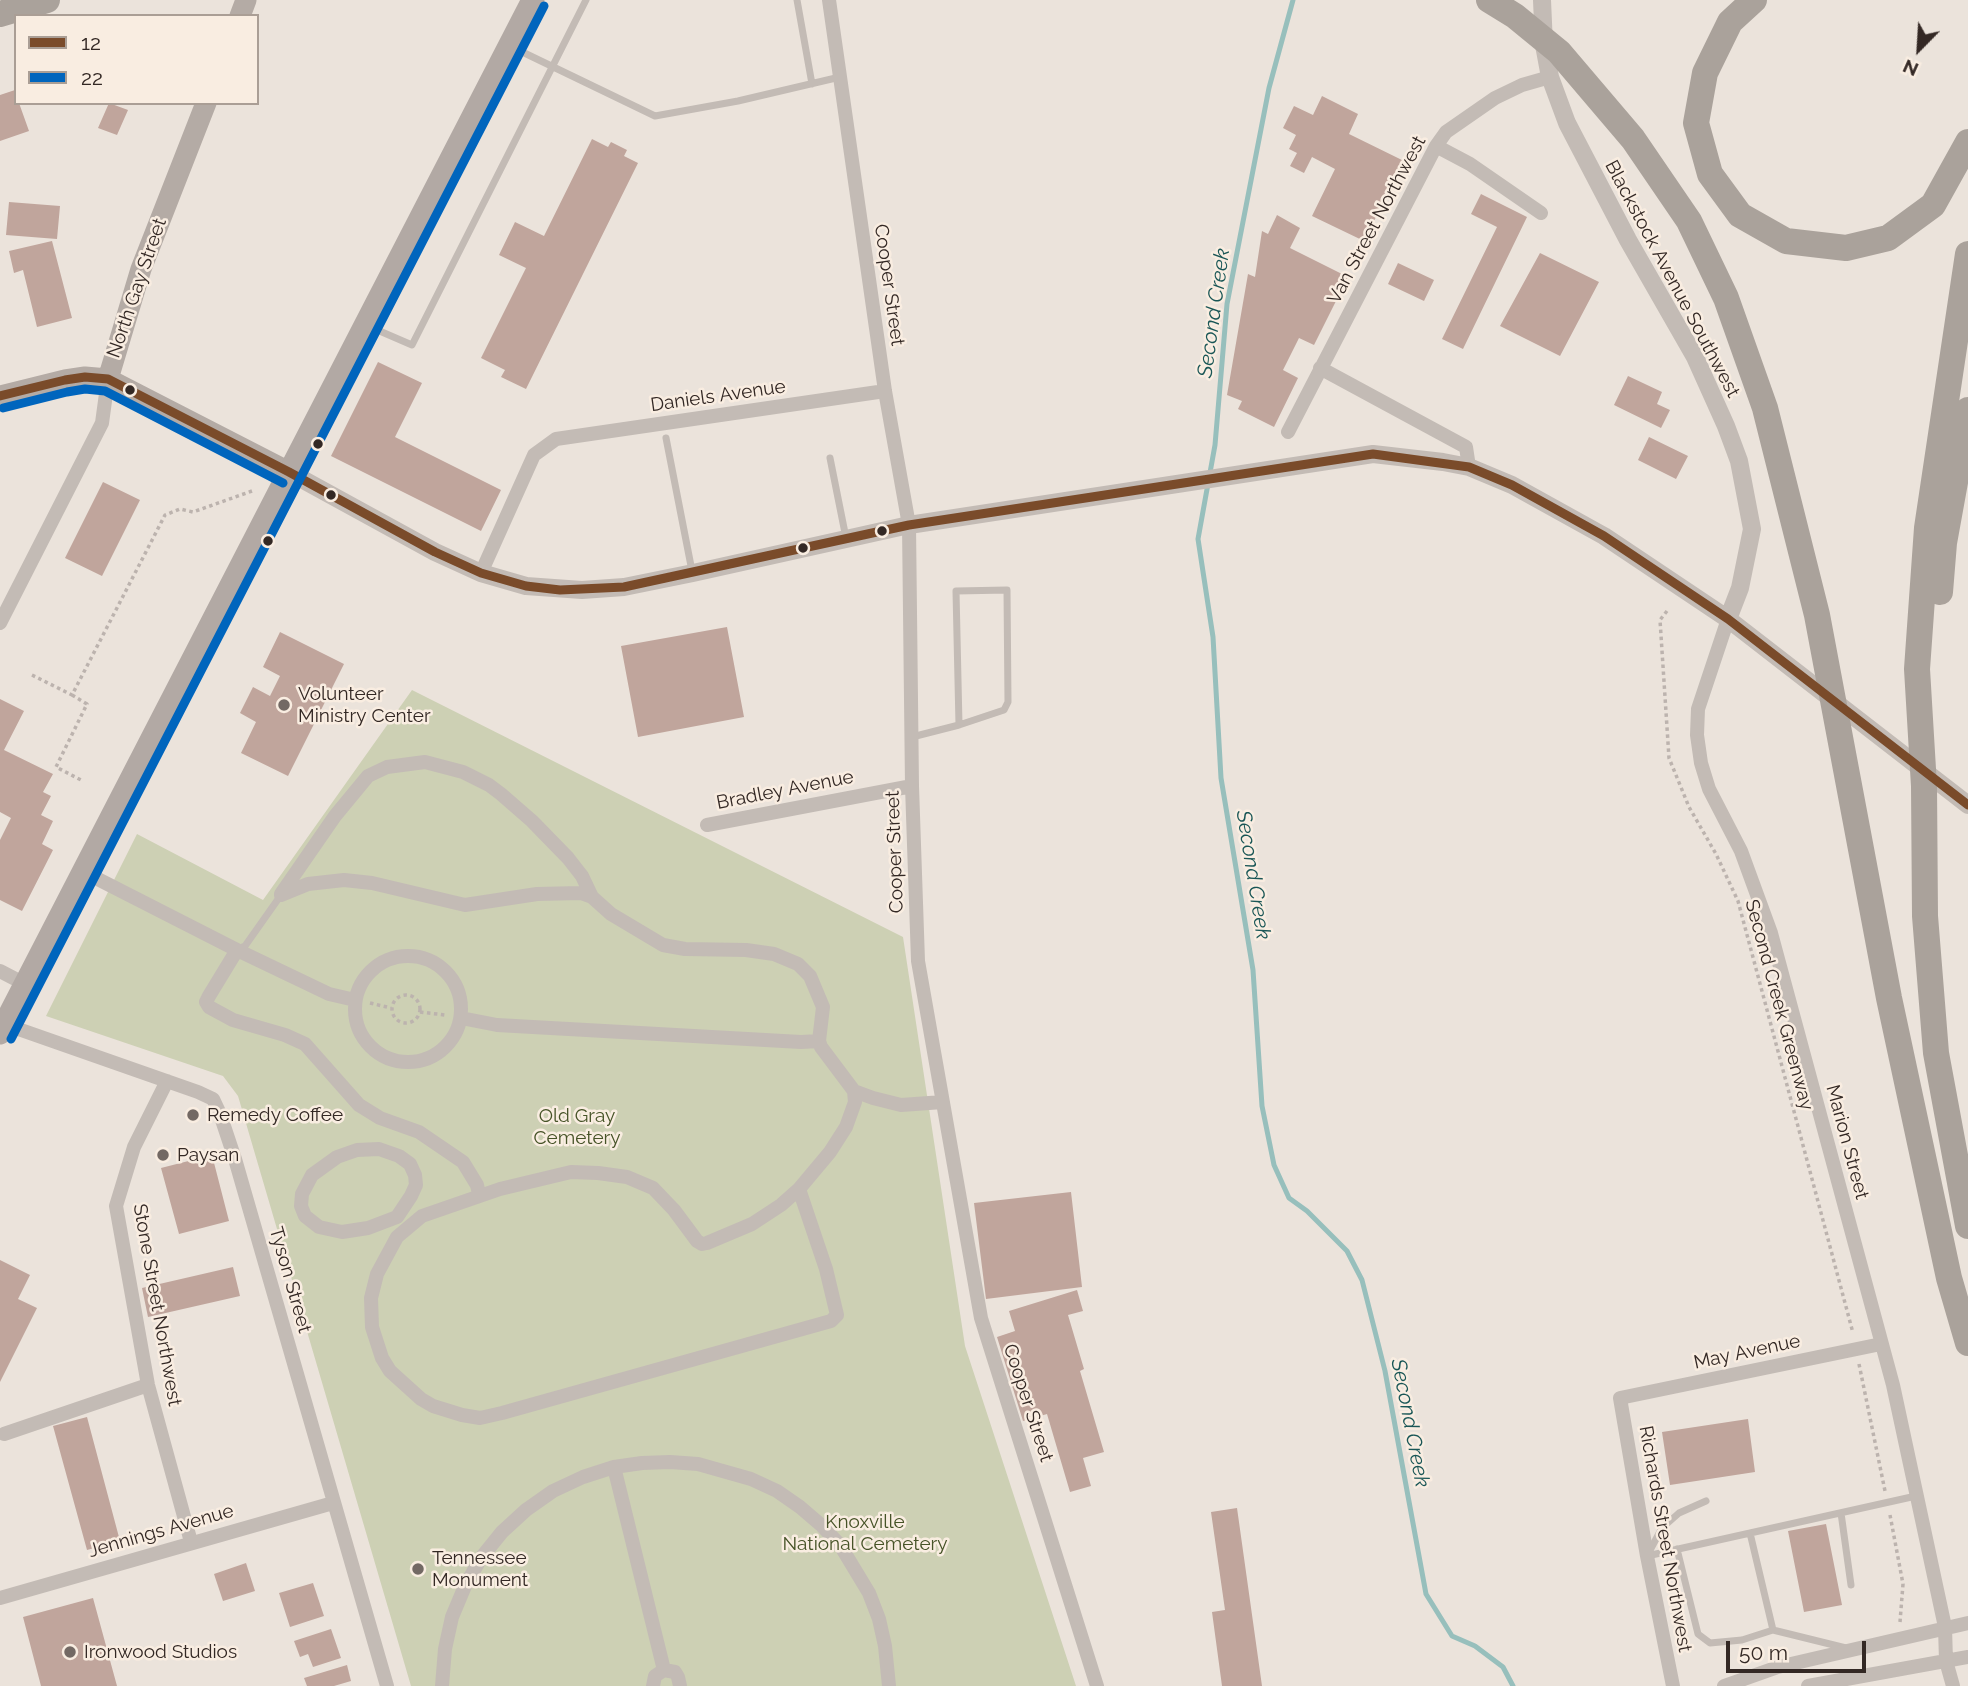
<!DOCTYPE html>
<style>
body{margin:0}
#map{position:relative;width:1968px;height:1686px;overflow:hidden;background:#ebe3db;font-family:Raleway,sans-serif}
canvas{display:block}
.legend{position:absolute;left:14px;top:14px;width:245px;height:91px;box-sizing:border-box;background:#f9ede1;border:2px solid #aa9e95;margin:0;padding:9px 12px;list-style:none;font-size:21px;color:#332824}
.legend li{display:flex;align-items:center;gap:14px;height:35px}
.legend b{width:35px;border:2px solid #aa9e95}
.north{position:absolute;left:1884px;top:14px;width:70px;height:70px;-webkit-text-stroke:5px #f9ede1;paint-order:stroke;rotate:204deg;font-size:19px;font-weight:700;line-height:28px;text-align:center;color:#332824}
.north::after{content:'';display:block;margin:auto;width:24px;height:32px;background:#332824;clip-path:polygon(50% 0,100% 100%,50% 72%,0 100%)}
.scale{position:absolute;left:1726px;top:1641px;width:140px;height:32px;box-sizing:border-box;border:4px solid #332824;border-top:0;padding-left:9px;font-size:21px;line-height:24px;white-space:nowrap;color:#332824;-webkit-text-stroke:5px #f9ede1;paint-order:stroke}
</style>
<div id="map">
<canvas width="1968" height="1686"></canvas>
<ul class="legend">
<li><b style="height:9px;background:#7a4b2a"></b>12</li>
<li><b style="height:9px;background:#0065bd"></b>22</li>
</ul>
<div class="north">N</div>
<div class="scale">50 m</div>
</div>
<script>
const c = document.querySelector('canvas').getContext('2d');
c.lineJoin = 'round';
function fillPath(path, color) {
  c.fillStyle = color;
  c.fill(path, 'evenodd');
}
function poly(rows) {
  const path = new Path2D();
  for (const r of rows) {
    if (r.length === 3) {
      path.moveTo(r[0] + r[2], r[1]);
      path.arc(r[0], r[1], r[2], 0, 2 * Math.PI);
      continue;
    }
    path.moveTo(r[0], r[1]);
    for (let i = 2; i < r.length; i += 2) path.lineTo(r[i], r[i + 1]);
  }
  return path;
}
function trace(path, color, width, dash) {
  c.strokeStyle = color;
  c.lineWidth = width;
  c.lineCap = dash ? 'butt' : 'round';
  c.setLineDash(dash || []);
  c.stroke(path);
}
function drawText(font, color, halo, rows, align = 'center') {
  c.font = font + ' Raleway,sans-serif';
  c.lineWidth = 5;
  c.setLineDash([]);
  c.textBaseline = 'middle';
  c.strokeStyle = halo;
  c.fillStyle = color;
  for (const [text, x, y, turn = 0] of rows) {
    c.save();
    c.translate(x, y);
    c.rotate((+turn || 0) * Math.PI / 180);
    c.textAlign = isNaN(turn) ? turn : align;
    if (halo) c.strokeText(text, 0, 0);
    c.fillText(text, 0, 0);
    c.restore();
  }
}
const green = poly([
 [412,690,903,937,965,1346,1076,1686,411,1686,238,1096,223,1076,46,1016,137,834,263,900]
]);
const stream = poly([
 [1293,0,1269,88,1227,304,1215,445,1198,539,1213,637,1221,778,1253,970,1262,1106,1274,1165,1289,1198,1307,1211,1347,1251,1362,1280,1385,1371,1426,1594,1452,1636,1475,1646,1503,1667,1513,1686]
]);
const building = poly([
 [15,90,16,103,19,103,29,131,0,141,0,95],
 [1322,96,1358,114,1349,134,1404,161,1364,241,1312,216,1335,169,1312,157,1304,173,1290,166,1297,153,1289,149,1296,135,1283,128,1294,106,1313,115],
 [109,103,128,110,117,135,98,128],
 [592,139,608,147,611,142,627,150,624,156,638,163,526,389,501,377,505,370,481,358,526,268,499,255,515,222,544,236],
 [1481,194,1527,217,1463,349,1442,339,1497,227,1471,214],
 [9,202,60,206,57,239,6,235],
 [1277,215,1300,228,1290,248,1348,277,1314,345,1299,338,1283,370,1298,378,1274,427,1238,409,1242,401,1227,395,1248,274,1255,277,1262,231,1268,234],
 [52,241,72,318,37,327,23,270,14,273,9,251],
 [1540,253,1599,282,1560,356,1500,326],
 [1398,263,1434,280,1424,301,1388,284],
 [378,362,422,383,395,437,501,490,481,531,331,456],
 [1628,376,1662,392,1657,404,1670,410,1661,428,1614,405],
 [1649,437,1688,456,1676,479,1638,460],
 [103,482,140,500,102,576,65,558],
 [727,627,744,717,638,737,621,646],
 [280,632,344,664,288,776,241,753,256,722,240,713,253,687,270,696,280,676,263,667],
 [0,699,24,711,4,750,53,774,43,792,51,796,41,815,53,821,42,844,53,850,22,911,0,900,0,840,11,818,0,812],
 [212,1155,229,1221,179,1234,161,1168],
 [1071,1192,1082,1287,986,1299,974,1203],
 [0,1260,30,1275,18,1299,37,1308,0,1382],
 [233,1267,240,1296,148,1317,142,1288],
 [1077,1290,1083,1311,1068,1315,1084,1369,1080,1371,1104,1452,1083,1458,1091,1486,1070,1492,1047,1414,1023,1421,997,1337,1015,1331,1009,1311],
 [87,1417,120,1541,87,1550,53,1426],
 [1748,1419,1755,1472,1670,1485,1662,1432],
 [1237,1508,1262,1686,1222,1686,1212,1612,1225,1610,1211,1512],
 [1826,1524,1842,1605,1804,1612,1788,1531],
 [246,1563,255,1591,223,1601,214,1574],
 [313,1583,324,1616,290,1627,279,1593],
 [93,1598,117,1686,41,1686,23,1617],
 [331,1629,341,1658,313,1667,308,1654,300,1657,294,1641],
 [347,1665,351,1681,334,1686,307,1686,304,1678]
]);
const path = poly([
 [1667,611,1660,620,1669,758,1689,807,1716,854,1738,901,1853,1333],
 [32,675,72,695,165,515,180,509,193,512,252,491],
 [72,695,87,704,56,767,83,781],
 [406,1009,14],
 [370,1003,391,1008],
 [420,1012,445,1015],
 [1859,1364,1885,1491],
 [1890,1515,1903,1584,1900,1622]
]);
const service = poly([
 [797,0,812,84],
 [514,48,655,116,738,101,840,77],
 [368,326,412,345,586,0],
 [666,438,692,571],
 [830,458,846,538],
 [912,737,959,725,1004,710,1008,702,1007,590,956,591,959,725],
 [239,949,245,946,281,895],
 [1841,1513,1851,1585],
 [1677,1549,1698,1634,1710,1643,1742,1640,1773,1630,1750,1533],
 [1649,1552,1662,1528,1679,1513,1706,1501],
 [1647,1556,1916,1496],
 [1773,1630,1846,1648]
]);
const minor = poly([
 [829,0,885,391,909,525,912,786,918,961,981,1318,1097,1686],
 [1436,146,1470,164,1541,213],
 [1320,368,1466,447,1469,467],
 [1288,432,1436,146,1446,132,1495,98,1522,85,1550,77],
 [481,573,534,455,556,439,885,391],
 [1728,619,1698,709,1697,735,1701,763,1709,789,1741,851,1771,933,1893,1385,1945,1627,1946,1661,1953,1686],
 [0,623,102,423,108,379],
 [707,825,912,786],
 [84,872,237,950,329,994,355,1000],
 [281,894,335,816,368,776,387,767,425,762,463,772,489,785,501,794,532,821,568,858,582,876,592,897],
 [281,895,308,884,344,880,372,883,465,905,537,894,581,893,592,897,611,914,663,945,685,949,746,950,774,954,798,964,810,976,823,1007,819,1041,821,1047,854,1091,855,1102,846,1127,830,1152,799,1189,781,1205,752,1224,707,1243,702,1244,697,1241,674,1210,653,1188,627,1177,598,1173,571,1172,500,1189,422,1216,397,1237,377,1274,371,1298,372,1327,382,1358,390,1371,421,1399,433,1406,462,1415,480,1418,502,1413,831,1321,837,1315,826,1269,799,1189],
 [237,950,209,996,206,1002,209,1007,233,1020,285,1035,305,1044,359,1105,380,1118,419,1132,463,1162,477,1185,479,1194],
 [408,1009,53],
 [0,971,25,984],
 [461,1018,497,1025,801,1042,819,1041],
 [4,1024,198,1092,213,1099,220,1114,235,1159,387,1686],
 [167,1081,134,1147,116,1206,148,1385,191,1542],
 [854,1091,873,1098,901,1105,943,1102],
 [379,1149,399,1156,410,1164,415,1175,416,1185,411,1196,397,1217,368,1228,342,1232,319,1227,305,1216,301,1206,302,1194,312,1175,337,1157,357,1150,379,1149],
 [4,1434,148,1385],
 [614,1467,664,1670],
 [0,1598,333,1503],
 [442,1686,445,1649,452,1617,465,1586,481,1558,502,1532,526,1510,553,1491,583,1477,614,1467,642,1463,670,1462,698,1464,751,1479,777,1491,800,1507,821,1525,840,1545,869,1593,879,1619,885,1646,889,1686],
 [653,1686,655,1676,664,1670,675,1672,678,1677,680,1686],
 [1673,1686,1647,1556,1620,1398,1881,1344],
 [1724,1686,1778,1667,1968,1623],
 [1808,1686,1968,1657]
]);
const tertiary = poly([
 [1542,0,1544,45,1550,77,1567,123,1628,240,1695,357,1726,426,1739,461,1752,529,1740,588,1728,619],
 [289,472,435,552,481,573,526,586,582,590,624,587,693,573,909,525,1373,454,1443,462,1469,467,1512,485,1604,536,1728,619,1968,805]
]);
const secondary = poly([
 [240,16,246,0],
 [108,379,141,269,206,103],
 [0,396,65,380,85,377,108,379,289,472]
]);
const primary = poly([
 [0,1033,533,0]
]);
const motorway = poly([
 [1489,0,1515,16,1559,52,1633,139,1689,221,1726,298,1765,408,1817,615,1889,998,1949,1278,1968,1343],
 [1754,0,1730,22,1705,73,1696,123,1710,174,1740,215,1786,241,1846,248,1888,238,1933,205,1968,142],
 [0,14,47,0],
 [1968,254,1927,528,1917,669,1924,786,1925,916,1936,1053,1968,1226],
 [1940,592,1944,543,1968,410]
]);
const bus1 = poly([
 [0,396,65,380,85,377,108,379,289,472,435,552,481,573,526,586,560,590,624,587,909,525,1373,454,1469,467,1512,485,1604,536,1728,619,1968,805]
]);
const bus2 = poly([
 [3,408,67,392,85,389,105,391,283,483],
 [11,1039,544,6]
]);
const markers = [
 [130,390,6,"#332824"],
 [318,444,6,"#332824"],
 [331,495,6,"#332824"],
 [882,531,6,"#332824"],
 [268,541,6,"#332824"],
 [803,548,6,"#332824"],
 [284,705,7,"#736964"],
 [193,1115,7,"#736964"],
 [163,1155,7,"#736964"],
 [418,1569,7,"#736964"],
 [70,1652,7,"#736964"]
];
const streetNames = [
 ["Van Street Northwest",1377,220,-62],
 ["Blackstock Avenue Southwest",1672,279,62],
 ["Cooper Street",889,285,82],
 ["North Gay Street",137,288,-71],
 ["Daniels Avenue",718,396,-8],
 ["Bradley Avenue",785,790,-11],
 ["Cooper Street",895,852,-92],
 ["Second Creek Greenway",1779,1005,75],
 ["Marion Street",1847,1142,75],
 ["Tyson Street",290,1280,74],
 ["Stone Street Northwest",157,1305,80],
 ["May Avenue",1747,1352,-12],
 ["Cooper Street",1028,1403,72],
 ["Jennings Avenue",161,1531,-16],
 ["Richards Street Northwest",1665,1539,80]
];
const poiNames = [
 ["Volunteer",298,694],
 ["Ministry Center",298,716],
 ["Remedy Coffee",207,1115],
 ["Paysan",177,1155],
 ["Tennessee",432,1558],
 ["Monument",432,1580],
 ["Ironwood Studios",84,1652]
];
const parkNames = [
 ["Old Gray",577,1116],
 ["Cemetery",577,1138],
 ["Knoxville",865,1522],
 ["National Cemetery",865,1544]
];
const waterNames = [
 ["Second Creek",1214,313,-82],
 ["Second Creek",1253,875,81],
 ["Second Creek",1410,1423,79]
];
fillPath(green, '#cdd0b4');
trace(stream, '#97bfbc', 5);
fillPath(building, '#c0a59c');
trace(path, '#bcb3ae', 3.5, [3.5, 3.5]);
trace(service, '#c3bbb5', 7);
trace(minor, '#c3bbb5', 14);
trace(tertiary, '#c3bbb5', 18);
trace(secondary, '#b4aba5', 21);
trace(primary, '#b2a9a4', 23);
trace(motorway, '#aaa29b', 26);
trace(bus1, '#7a4b2a', 9);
trace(bus2, '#0065bd', 9);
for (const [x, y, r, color] of markers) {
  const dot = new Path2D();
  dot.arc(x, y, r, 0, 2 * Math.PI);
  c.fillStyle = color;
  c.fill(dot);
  trace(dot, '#f9ede1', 2.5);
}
drawText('19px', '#332824', '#f9ede1', streetNames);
drawText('19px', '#332824', '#f9ede1', poiNames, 'left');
drawText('19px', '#465327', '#f9ede1', parkNames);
drawText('italic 21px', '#195656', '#f9ede1', waterNames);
</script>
